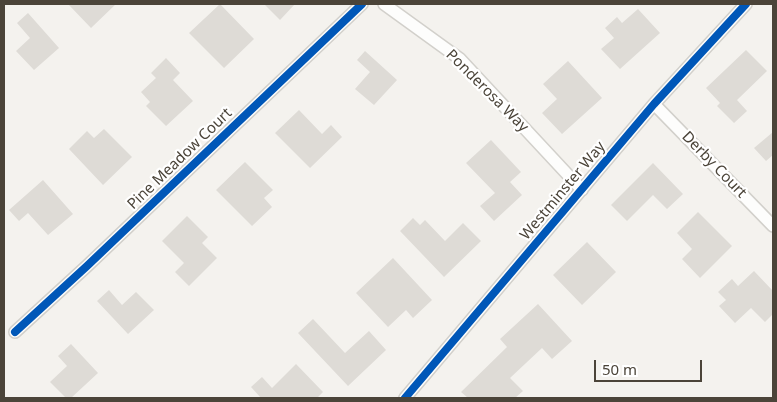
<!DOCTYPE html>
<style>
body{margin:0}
#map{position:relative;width:777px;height:402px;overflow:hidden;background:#f4f2ee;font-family:"Noto Sans",sans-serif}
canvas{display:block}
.frame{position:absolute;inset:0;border:5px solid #4b4439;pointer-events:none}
.scale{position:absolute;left:594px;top:360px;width:108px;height:22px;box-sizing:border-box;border:2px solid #4b4439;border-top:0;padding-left:6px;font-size:15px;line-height:18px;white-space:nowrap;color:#4b4439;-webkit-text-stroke:4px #fff;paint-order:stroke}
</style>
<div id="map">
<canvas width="777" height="402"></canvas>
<div class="frame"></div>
<div class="scale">50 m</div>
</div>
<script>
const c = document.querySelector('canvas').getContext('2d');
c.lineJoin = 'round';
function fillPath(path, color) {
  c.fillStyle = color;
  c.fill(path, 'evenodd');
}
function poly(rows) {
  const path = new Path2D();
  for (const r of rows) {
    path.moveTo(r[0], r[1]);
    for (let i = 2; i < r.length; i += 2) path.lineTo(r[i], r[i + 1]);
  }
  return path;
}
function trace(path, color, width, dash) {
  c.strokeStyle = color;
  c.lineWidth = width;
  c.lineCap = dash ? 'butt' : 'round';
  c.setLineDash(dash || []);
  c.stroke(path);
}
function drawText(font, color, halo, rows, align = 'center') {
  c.font = font + ' "Noto Sans",sans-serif';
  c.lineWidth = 4.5;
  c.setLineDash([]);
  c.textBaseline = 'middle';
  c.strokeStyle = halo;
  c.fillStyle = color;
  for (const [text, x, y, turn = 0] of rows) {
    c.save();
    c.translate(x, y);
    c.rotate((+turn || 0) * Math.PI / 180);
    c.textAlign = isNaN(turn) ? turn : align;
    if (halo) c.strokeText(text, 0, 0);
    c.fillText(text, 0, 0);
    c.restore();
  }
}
const building = poly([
 [68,4,116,4,91,28],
 [220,4,254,39,224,68,189,33],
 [264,4,295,4,280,20],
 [638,9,660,33,620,69,601,49,614,38,605,28,617,17,622,23],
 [28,13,59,48,34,70,16,51,30,38,17,23],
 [746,50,767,71,737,100,747,111,734,123,717,106,720,103,706,88],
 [365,51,397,80,374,105,355,89,370,72,357,60],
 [166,58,180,73,173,80,193,101,166,126,146,106,150,102,141,92,156,78,151,73],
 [568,61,602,98,562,134,542,113,557,99,543,84],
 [299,110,322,134,331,125,342,137,310,168,275,133],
 [104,129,132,157,103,185,69,149,87,131,94,138],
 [773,132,773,155,766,161,754,148],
 [491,140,521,172,510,182,522,195,494,221,480,206,495,193,466,163],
 [245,162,273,190,264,198,272,207,252,226,216,190],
 [653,163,683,194,667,209,653,195,627,221,611,205],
 [43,180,73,214,48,235,28,213,19,221,9,210],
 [698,212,732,246,700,278,682,259,692,249,677,233],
 [187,216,208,237,202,243,217,258,189,286,175,272,184,263,162,241],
 [413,218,420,225,425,220,445,241,463,223,481,241,444,277,400,231],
 [587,242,616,272,582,305,553,275],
 [393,258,432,300,413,318,406,310,388,327,356,293],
 [754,271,773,291,773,314,765,322,751,308,735,323,719,306,726,300,718,292,732,279,738,286],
 [109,290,122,305,136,292,154,310,128,334,97,301],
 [538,304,572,341,552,359,542,348,510,378,523,391,515,398,468,398,461,392,507,347,500,339],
 [313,319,345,353,369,331,386,350,348,386,298,333],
 [71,344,98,373,71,398,66,398,50,382,67,366,58,356],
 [296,364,323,392,317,398,261,398,251,387,262,377,272,388]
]);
const minor = poly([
 [384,4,460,59,582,190],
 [654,104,773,226],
 [15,332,87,266,362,4],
 [405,398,654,104,746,4]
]);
const cycleway = poly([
 [15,332,87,266,362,4],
 [405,398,654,104,746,4]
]);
const streetNames = [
 ["Ponderosa Way",487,91,45],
 ["Pine Meadow Court",180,159,-44],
 ["Derby Court",714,165,46],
 ["Westminster Way",563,191,-50]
];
fillPath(building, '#dedbd6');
trace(minor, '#d2d0cb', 14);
trace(minor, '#fdfdfc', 11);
trace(cycleway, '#0057b8', 8);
drawText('15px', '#4b4439', '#fff', streetNames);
</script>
